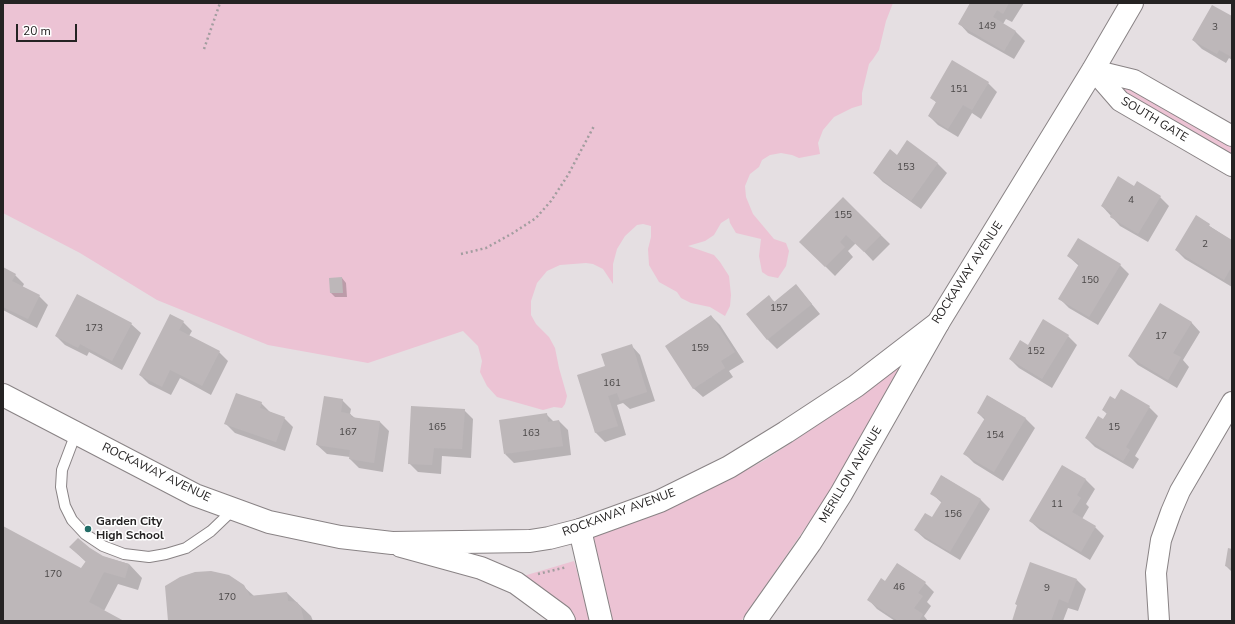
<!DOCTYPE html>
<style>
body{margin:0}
#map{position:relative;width:1235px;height:624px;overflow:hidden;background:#e5dfe2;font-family:"Nunito Sans",sans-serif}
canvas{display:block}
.frame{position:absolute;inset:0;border:4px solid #252323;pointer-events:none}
.scale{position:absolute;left:16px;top:24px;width:61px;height:18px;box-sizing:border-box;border:2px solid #252323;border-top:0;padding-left:5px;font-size:12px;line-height:14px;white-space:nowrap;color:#252323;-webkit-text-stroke:3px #fff;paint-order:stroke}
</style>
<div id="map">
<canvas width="1235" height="624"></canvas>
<div class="frame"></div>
<div class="scale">20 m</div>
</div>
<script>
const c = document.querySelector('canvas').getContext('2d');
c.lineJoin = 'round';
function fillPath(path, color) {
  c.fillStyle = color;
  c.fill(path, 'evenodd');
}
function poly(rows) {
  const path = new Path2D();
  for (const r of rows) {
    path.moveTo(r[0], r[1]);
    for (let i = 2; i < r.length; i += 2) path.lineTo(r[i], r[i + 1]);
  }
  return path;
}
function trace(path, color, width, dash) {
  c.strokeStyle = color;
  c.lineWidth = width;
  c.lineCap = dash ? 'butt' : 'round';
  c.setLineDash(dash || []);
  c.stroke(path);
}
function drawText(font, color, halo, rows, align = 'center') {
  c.font = font + ' "Nunito Sans",sans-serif';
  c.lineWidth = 3;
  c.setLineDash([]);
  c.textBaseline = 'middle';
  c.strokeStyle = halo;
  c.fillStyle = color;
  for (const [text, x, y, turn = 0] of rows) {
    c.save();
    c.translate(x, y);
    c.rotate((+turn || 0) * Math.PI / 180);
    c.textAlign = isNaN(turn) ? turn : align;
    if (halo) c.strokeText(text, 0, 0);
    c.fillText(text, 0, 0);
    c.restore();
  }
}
const green = poly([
 [3,3,893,3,886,21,879,50,873,59,869,64,862,93,862,105,852,108,834,117,823,130,818,143,820,154,799,158,792,155,781,153,770,155,762,160,759,167,750,174,745,186,746,197,753,214,774,239,786,243,789,251,786,266,778,278,768,276,762,272,759,256,761,239,736,233,730,223,729,218,721,223,714,235,705,241,688,246,714,255,720,262,729,276,731,295,730,306,725,316,710,307,691,303,681,298,677,292,659,282,649,265,648,249,651,237,651,226,643,224,637,225,625,236,617,249,613,264,613,284,603,269,593,264,586,263,560,265,547,271,537,283,531,301,531,315,536,324,549,337,555,348,559,368,567,396,565,404,562,408,554,407,543,410,497,397,487,386,480,372,482,361,478,346,463,331,368,363,268,345,157,300,80,253,3,213],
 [1120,85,1127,85,1232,146,1232,156,1123,92],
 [906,361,830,492,741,621,610,621,590,533,656,511,718,485,765,460,863,395],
 [574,561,591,621,576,621,572,617,520,577]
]);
const shadow = poly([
 [971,3,1024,3,1012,22,1006,19,1003,24,1016,32,1025,41,1014,59,968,33,959,23],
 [1232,17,1232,60,1229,58,1226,63,1202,49,1193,40],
 [988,83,997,92,981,119,972,113,958,137,938,125,929,116,937,103,931,97],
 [907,142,938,164,947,173,921,209,883,182,874,173,897,156],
 [1134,187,1160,197,1169,206,1148,242,1120,226,1102,206],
 [843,198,890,244,873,261,856,243,848,251,853,257,835,276,801,242],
 [1196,217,1232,241,1232,287,1185,259,1176,250],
 [1068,256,1120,265,1129,274,1098,325,1069,308,1060,299,1079,266],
 [3,268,15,275,24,284,22,288,39,296,48,305,37,328,3,310],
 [342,278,346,283,347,297,335,297,331,293,330,279],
 [796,285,820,314,777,349,768,340,747,314,769,297,775,302],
 [711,316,720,325,744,362,729,371,733,377,703,397,693,388],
 [183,322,192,331,189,336,219,352,228,361,211,395,180,378,171,395,149,384,140,375],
 [1191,322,1200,332,1183,360,1189,367,1177,388,1138,365,1129,356],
 [131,324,141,333,122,370,89,352,87,356,65,345,56,336],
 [1068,336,1077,345,1052,388,1019,368,1010,359,1028,346],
 [631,345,640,355,655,401,630,409,623,403,617,405,626,435,605,442,596,433,578,376,606,367],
 [988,396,1026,419,1035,428,1003,481,974,463,965,454,985,420,978,413],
 [342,400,351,409,350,414,355,418,380,422,389,431,383,472,359,468,350,459,350,457,327,454,317,445],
 [1115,400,1149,407,1158,416,1135,456,1139,459,1133,469,1095,447,1086,438,1103,420,1107,414,1103,410],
 [261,403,270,412,284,418,293,427,285,451,235,433,225,423],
 [464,410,473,419,471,458,442,456,441,474,418,472,409,463],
 [546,414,554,422,559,421,568,430,571,455,514,463,505,454],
 [1063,466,1086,480,1095,489,1086,504,1089,507,1082,519,1095,527,1104,536,1090,560,1040,530,1030,521],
 [942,476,981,500,990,509,960,560,925,539,915,530,933,519,942,503,932,494],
 [3,528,81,569,86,562,70,547,129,564,142,578,138,590,118,584,104,611,122,621,3,621],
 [1232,550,1232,572,1226,566],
 [1077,580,1086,589,1078,611,1068,608,1063,621,1013,621,1018,606,1016,604],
 [885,582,925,583,934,592,927,602,931,606,924,616,928,621,895,621,877,609,868,599],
 [243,586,254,596,287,593,311,616,313,621,169,621]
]);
const building = poly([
 [970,3,1009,3,1003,14,997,10,993,17,1016,31,1004,51,958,24],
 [1212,5,1232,16,1232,57,1219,50,1217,54,1192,40],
 [952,60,989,82,972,110,963,105,948,129,928,116,936,102,930,98],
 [907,140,938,163,911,201,873,173,890,149,897,155],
 [1118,176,1134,186,1137,181,1161,196,1138,234,1110,217,1112,213,1101,206],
 [843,197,881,235,864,252,846,235,840,242,845,247,825,267,799,242],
 [1196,215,1210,224,1209,226,1232,240,1232,266,1224,280,1175,250],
 [1078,238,1121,264,1089,317,1058,299,1079,264,1067,256],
 [3,267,16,274,12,281,40,295,28,319,3,307],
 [342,277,343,293,330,293,329,278],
 [796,284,812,304,767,340,746,314,769,295,774,302],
 [77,294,132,323,112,361,80,344,78,348,55,336],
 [1160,303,1192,322,1173,353,1181,357,1168,380,1128,356],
 [170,314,184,321,179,330,220,351,202,386,170,370,162,387,139,375],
 [711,315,735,352,721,361,725,368,693,389,665,346],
 [1043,319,1069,335,1042,379,1009,359,1020,340,1028,345],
 [632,344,647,392,620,401,617,393,608,396,618,426,595,433,577,375,605,366,601,354],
 [1121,389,1150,406,1126,447,1130,450,1123,461,1085,438,1098,416,1103,419,1107,413,1102,410,1110,396,1115,399],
 [236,393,262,402,260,408,285,417,276,442,224,424],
 [987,395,1026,418,994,472,963,454,985,418,977,413],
 [324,396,343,399,341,412,351,414,351,417,380,421,374,463,349,459,350,450,316,445],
 [411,406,465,409,462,449,434,448,432,465,408,464],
 [547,413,548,422,559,420,563,446,504,454,499,420],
 [1062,465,1086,479,1077,495,1081,498,1072,512,1096,526,1081,552,1029,521],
 [941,475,981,499,950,552,914,530,925,513,932,517,942,501,930,494],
 [3,526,81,568,86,561,69,547,78,538,90,548,103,556,129,564,125,578,104,572,89,602,124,621,3,621],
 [1228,548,1232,549,1232,568,1225,566],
 [1030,562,1077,579,1068,603,1059,599,1051,621,1012,621,1017,605,1015,604],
 [897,563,926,582,918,593,923,596,914,608,923,614,919,621,898,621,867,600,881,578,885,581],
 [211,571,229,575,244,585,250,596,287,592,288,601,297,602,301,608,304,621,168,621,165,586,180,577,195,572]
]);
const path = poly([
 [204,49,220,3],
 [461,254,486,248,513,233,536,218,551,201,568,175,594,126],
 [538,574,567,567]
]);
const service = poly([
 [76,433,62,470,61,487,65,506,72,520,85,534,103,546,124,554,149,557,166,554,186,548,211,531,234,509]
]);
const minor = poly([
 [1232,136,1134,80,1093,70,1120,101,1232,166],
 [1159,621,1156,573,1161,540,1171,512,1180,491,1232,402]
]);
const tertiary = poly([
 [580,530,601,621],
 [401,546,481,568,516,583,561,616,564,621],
 [755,621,810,543,841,494,938,323]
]);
const secondary = poly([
 [3,395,195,495,269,522,340,537,392,543,530,541,549,538,580,530,660,501,729,467,786,432,856,386,938,323,1093,70,1132,3]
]);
const markers = [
 [88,529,4,"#226c67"]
];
const numberNames = [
 ["149",987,27],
 ["3",1215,28],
 ["151",959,90],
 ["153",906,168],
 ["4",1131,201],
 ["155",843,216],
 ["2",1205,245],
 ["150",1090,281],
 ["157",779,309],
 ["173",94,329],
 ["17",1161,337],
 ["159",700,349],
 ["152",1036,352],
 ["161",612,384],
 ["165",437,428],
 ["15",1114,428],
 ["167",348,433],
 ["163",531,434],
 ["154",995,436],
 ["11",1057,505],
 ["156",953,515],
 ["170",53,575],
 ["46",899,588],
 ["9",1047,589],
 ["170",227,598]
];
const streetNames = [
 ["SOUTH GATE",1154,120,31],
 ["ROCKAWAY AVENUE",968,273,-57],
 ["ROCKAWAY AVENUE",156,473,26],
 ["MERILLON AVENUE",851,475,-59],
 ["ROCKAWAY AVENUE",619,513,-20]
];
const poiNames = [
 ["Garden City",96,522],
 ["High School",96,536]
];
fillPath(green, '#ecc3d4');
fillPath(shadow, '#0003');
fillPath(building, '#bdb7b9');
trace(service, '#898385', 12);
trace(minor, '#898385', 22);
trace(tertiary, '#898385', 24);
trace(secondary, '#898385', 24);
trace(path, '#a29d9f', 2.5, [2, 3]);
trace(service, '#fff', 10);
trace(minor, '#fff', 20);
trace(tertiary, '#fff', 22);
trace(secondary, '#fff', 22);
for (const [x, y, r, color] of markers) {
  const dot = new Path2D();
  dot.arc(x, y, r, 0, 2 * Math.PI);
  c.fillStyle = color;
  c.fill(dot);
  trace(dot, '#fff', 1.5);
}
drawText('10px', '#4b4848', null, numberNames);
drawText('12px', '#252323', '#fff', streetNames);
drawText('bold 12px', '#252323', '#fff', poiNames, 'left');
</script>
